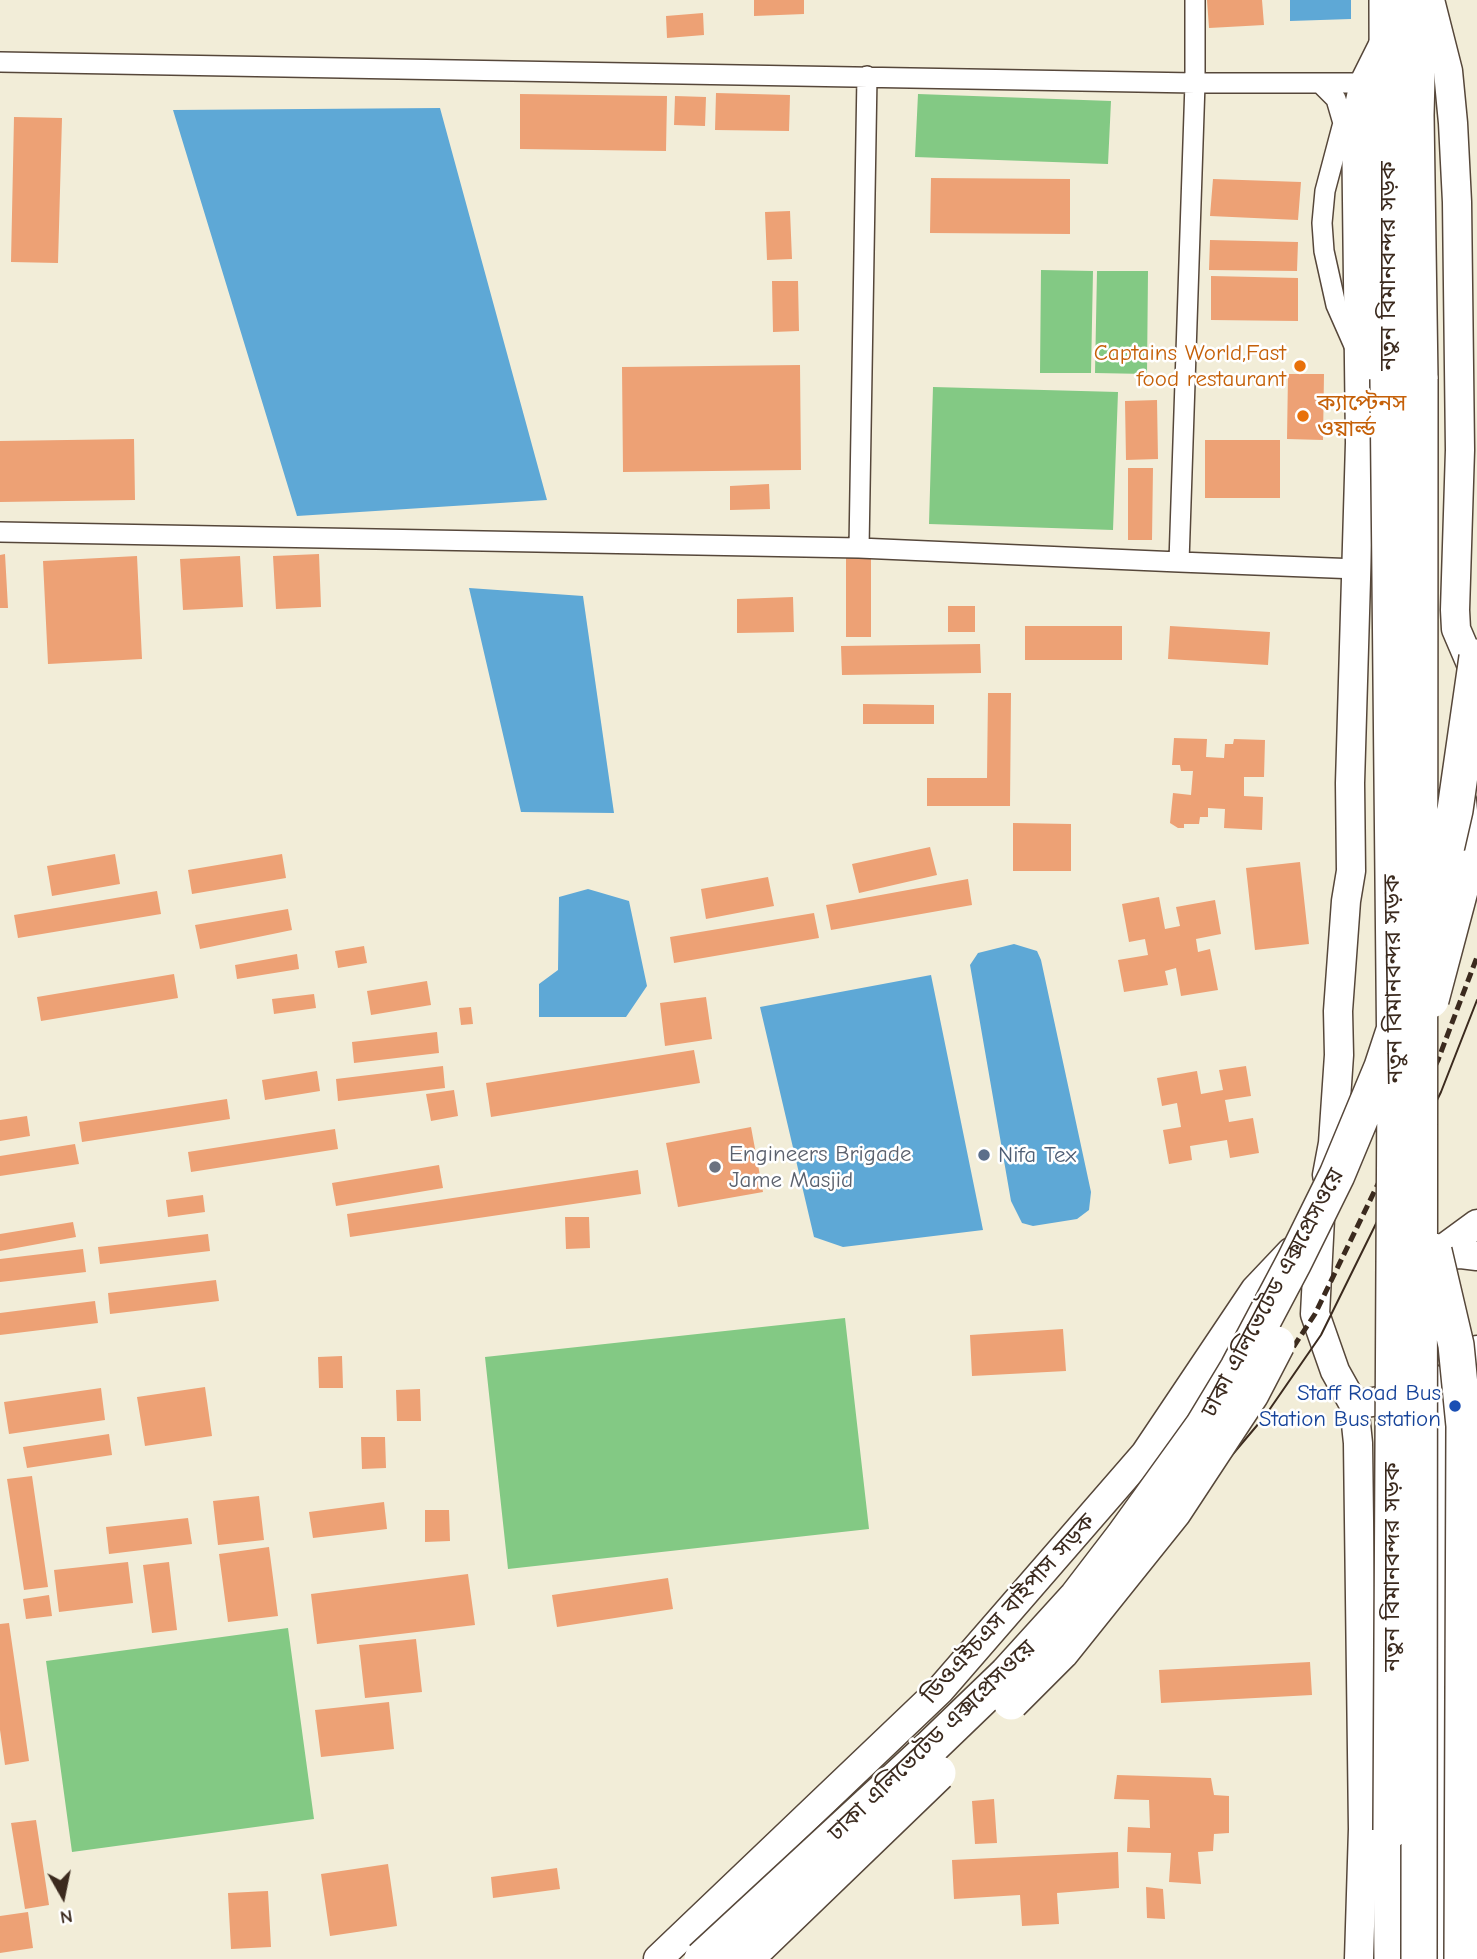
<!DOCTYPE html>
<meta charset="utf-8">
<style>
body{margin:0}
#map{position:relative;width:1477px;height:1959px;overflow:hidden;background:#f2edd8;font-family:"Comic Neue",sans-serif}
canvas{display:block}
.north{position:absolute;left:28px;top:1861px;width:70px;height:70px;-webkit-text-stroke:5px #fff;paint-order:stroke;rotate:171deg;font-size:19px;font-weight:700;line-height:28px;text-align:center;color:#3b2a1e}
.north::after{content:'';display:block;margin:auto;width:24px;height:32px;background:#3b2a1e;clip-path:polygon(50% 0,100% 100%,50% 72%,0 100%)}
</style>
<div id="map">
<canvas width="1477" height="1959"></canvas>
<div class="north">N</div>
</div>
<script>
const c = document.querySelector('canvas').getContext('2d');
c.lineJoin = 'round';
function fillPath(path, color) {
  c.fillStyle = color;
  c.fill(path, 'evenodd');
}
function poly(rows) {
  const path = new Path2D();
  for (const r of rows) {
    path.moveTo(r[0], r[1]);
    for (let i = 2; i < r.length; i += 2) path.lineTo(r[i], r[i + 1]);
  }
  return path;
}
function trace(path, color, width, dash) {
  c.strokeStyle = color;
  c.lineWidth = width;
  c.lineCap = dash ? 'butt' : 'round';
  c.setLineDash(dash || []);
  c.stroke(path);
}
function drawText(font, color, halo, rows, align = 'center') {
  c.font = font + ' "Comic Neue","Noto Sans Bengali",sans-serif';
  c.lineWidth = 5;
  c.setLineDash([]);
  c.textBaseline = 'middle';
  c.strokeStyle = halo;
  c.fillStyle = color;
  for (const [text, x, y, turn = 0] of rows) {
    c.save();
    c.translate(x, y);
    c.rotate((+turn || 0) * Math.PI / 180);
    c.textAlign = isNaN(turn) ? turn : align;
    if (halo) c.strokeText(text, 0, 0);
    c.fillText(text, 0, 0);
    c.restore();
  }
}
const green = poly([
 [918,94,1111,101,1108,164,915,157],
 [1041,270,1093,271,1091,373,1040,373],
 [1097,271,1148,271,1147,374,1095,373],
 [933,387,1118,392,1113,530,929,524],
 [845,1318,869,1529,508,1569,485,1357],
 [288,1628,314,1819,72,1852,46,1661]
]);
const water = poly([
 [1290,0,1351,0,1351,19,1290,21],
 [440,108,547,500,297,516,173,110],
 [469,588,583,596,614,813,521,812],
 [588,889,629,901,647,986,626,1017,539,1017,539,984,558,970,559,897],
 [1014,944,1037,951,1041,960,1091,1192,1089,1210,1077,1219,1033,1226,1022,1223,1011,1201,970,965,978,953],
 [931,975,983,1230,843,1247,814,1237,760,1007]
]);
const building = poly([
 [754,0,804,0,804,14,754,16],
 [1207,0,1262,0,1264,25,1209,28],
 [703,13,704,35,667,38,666,16],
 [716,93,790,95,789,131,715,130],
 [520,94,667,96,666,151,520,149],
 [675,96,706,97,705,126,674,125],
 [14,117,62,118,58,263,11,262],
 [931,178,1070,179,1070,234,930,233],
 [1213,179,1301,182,1298,220,1210,216],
 [790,211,792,259,767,260,765,212],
 [1210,240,1298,242,1297,271,1209,270],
 [1211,276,1298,278,1298,321,1211,320],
 [772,281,798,281,799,331,773,332],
 [800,365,801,470,623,472,622,367],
 [1288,374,1324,374,1323,440,1287,439],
 [1157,400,1158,459,1126,460,1125,401],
 [134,439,135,500,0,502,0,441],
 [1205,440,1280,440,1280,498,1205,498],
 [1128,468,1153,468,1152,540,1128,540],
 [769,484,770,509,730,510,730,486],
 [5,554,8,608,0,608,0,555],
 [319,554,321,607,276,609,273,556],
 [846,555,871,555,871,637,846,637],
 [137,556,142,659,48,664,43,561],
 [240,556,243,607,183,610,180,559],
 [793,597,794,632,737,633,737,599],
 [948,606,975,606,975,632,948,632],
 [1025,626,1122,626,1122,660,1025,660],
 [1170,626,1270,632,1268,665,1168,659],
 [980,644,981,673,842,675,841,646],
 [988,693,1011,693,1010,806,927,806,927,778,987,778],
 [863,704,934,705,934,724,863,724],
 [1174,738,1207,739,1206,757,1224,758,1225,744,1233,744,1234,739,1265,740,1264,777,1244,777,1244,796,1263,797,1262,830,1224,828,1225,809,1208,808,1208,817,1200,817,1199,824,1184,824,1184,828,1178,828,1170,823,1173,793,1191,795,1193,771,1181,771,1180,765,1172,765],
 [1013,823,1071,824,1071,871,1013,871],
 [930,847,937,875,859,893,852,864],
 [115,854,120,884,52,896,47,866],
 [282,854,286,878,192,894,188,870],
 [1300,862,1309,944,1255,950,1246,868],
 [768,877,774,906,706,919,701,889],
 [968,879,972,905,831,930,826,905],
 [157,891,161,914,18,938,14,915],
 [1159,897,1165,929,1180,926,1176,907,1215,900,1221,934,1196,939,1198,952,1210,949,1218,990,1181,996,1176,968,1165,971,1168,985,1124,992,1118,960,1148,955,1145,939,1129,942,1122,904],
 [288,909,292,930,200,949,195,925],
 [814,913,819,938,674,963,670,937],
 [364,946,367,963,338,968,335,951],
 [297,954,299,969,237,979,235,965],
 [174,974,178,998,41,1021,37,997],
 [427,981,431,1005,371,1015,367,991],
 [314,994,316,1008,274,1014,272,999],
 [706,997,712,1039,665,1046,660,1003],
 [471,1007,473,1024,461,1025,459,1008],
 [437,1032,439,1053,354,1063,352,1042],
 [694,1050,700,1083,491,1117,486,1083],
 [443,1066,445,1088,338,1101,336,1079],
 [1246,1066,1251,1096,1225,1100,1229,1122,1253,1118,1259,1153,1230,1158,1227,1140,1190,1146,1192,1160,1169,1164,1163,1130,1181,1127,1177,1103,1162,1106,1157,1078,1197,1071,1201,1094,1223,1090,1219,1070],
 [317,1071,320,1091,265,1100,262,1080],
 [454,1090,458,1116,431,1121,426,1094],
 [227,1099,230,1119,82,1142,79,1122],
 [27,1116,30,1136,0,1141,0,1120],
 [751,1127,763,1192,678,1207,666,1143],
 [335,1129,338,1149,191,1172,188,1152],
 [75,1144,79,1164,0,1176,0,1156],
 [439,1165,443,1188,336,1206,332,1183],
 [638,1170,641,1194,350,1237,347,1214],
 [203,1195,205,1212,168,1217,166,1200],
 [565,1217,589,1217,590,1248,566,1249],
 [73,1222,76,1237,0,1251,0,1234],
 [208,1234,210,1251,100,1264,98,1247],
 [83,1249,86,1272,0,1282,0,1259],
 [216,1280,219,1301,110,1314,108,1293],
 [95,1301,98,1323,0,1335,0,1313],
 [1063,1329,1066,1371,972,1376,970,1335],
 [342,1356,343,1388,319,1388,318,1357],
 [205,1387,212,1436,145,1446,137,1397],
 [101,1388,105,1420,9,1434,4,1402],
 [420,1389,421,1421,397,1421,396,1390],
 [109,1434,112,1455,27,1468,23,1447],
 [361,1437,385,1437,386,1468,362,1469],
 [32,1476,48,1587,24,1590,7,1479],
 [259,1496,264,1540,218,1545,213,1501],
 [384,1502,387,1529,313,1538,309,1512],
 [425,1510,449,1510,450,1541,425,1542],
 [188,1518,192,1544,109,1554,106,1527],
 [269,1547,278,1616,228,1622,219,1554],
 [128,1562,133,1603,59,1612,54,1570],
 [169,1562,177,1630,152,1633,143,1565],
 [468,1574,475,1625,317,1644,311,1594],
 [668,1578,673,1609,557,1627,552,1595],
 [49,1595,52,1616,26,1619,23,1599],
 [9,1623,29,1761,5,1765,0,1730,0,1624],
 [416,1639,422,1692,365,1698,359,1645],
 [1310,1662,1312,1695,1161,1703,1159,1670],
 [389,1702,394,1749,321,1757,315,1710],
 [1117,1775,1211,1778,1214,1795,1229,1796,1229,1833,1214,1834,1213,1851,1198,1852,1201,1884,1169,1882,1171,1853,1127,1852,1128,1827,1150,1828,1149,1800,1114,1799],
 [994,1799,997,1843,975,1844,972,1801],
 [36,1820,49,1905,25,1909,11,1823],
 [1118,1852,1119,1888,1057,1893,1059,1924,1022,1926,1020,1895,954,1899,952,1860],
 [388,1864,397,1926,330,1936,321,1874],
 [557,1868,560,1889,493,1898,491,1877],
 [1146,1887,1163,1889,1165,1919,1147,1918],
 [268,1891,271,1947,231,1949,228,1893],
 [28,1912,33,1948,0,1953,0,1916]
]);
const street = poly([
 [0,62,1195,83,1374,83],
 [867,76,859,548,1179,562,1195,83,1195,0],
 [1321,84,1336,99,1343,123,1325,191,1322,223,1324,251,1336,305,1355,348],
 [0,532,859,548],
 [1179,562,1357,569]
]);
const secondary = poly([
 [1430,0,1448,71,1453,123,1457,202,1460,450,1455,610,1456,629,1471,664,1474,681],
 [1462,801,1465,830,1477,881],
 [1327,1175,1333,1143,1339,1055,1338,1011,1346,901,1351,871,1350,783,1360,443,1356,119,1364,83,1387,37],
 [1320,1219,1315,1314,1335,1371,1354,1405,1358,1443,1363,1829,1359,1959],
 [1429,1260,1448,1255,1461,1254,1477,1256],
 [1421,1265,1477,1224],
 [1438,1386,1442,1959],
 [1354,1405,1409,1396,1438,1386,1477,1350],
 [658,1959,940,1690,1145,1454,1255,1290,1291,1252]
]);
const highway = poly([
 [1387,0,1388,379],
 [1419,0,1416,115,1420,379],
 [1391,1830,1392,1959]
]);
const tram = poly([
 [745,1959,1157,1544,1265,1416,1321,1335,1441,1092,1477,1000]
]);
const rail = poly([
 [721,1959,1153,1531,1254,1407,1315,1314,1438,1060,1477,957]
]);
const highwayBridge = poly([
 [1388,379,1395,1077,1391,1830],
 [1434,902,1455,810,1477,657],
 [1431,1000,1466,868],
 [1434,1251,1456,1345,1464,1426,1462,1959],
 [1011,1702,1061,1652,1174,1511,1251,1394,1277,1344],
 [702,1959,928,1750,1007,1674,1077,1597,1123,1537,1203,1426,1238,1368,1294,1262,1337,1175,1382,1067,1410,982],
 [745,1959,938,1773],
 [1419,1959,1420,379]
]);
const markers = [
 [1300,366,7,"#e8710a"],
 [1303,416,7,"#e8710a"],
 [984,1155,7,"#5c6f8a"],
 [715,1167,7,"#6b7280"],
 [1455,1406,7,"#1a4fb4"]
];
const streetNames = [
 ["নতুন বিমানবন্দর সড়ক",1388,266,-90],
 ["নতুন বিমানবন্দর সড়ক",1394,979,-91],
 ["ঢাকা এলিভেটেড এক্সপ্রেসওয়ে",1273,1293,-62],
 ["নতুন বিমানবন্দর সড়ক",1392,1567,-90],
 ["ডিওএইচএস বাইপাস সড়ক",1009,1609,-48],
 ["ঢাকা এলিভেটেড এক্সপ্রেসওয়ে",932,1741,-44]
];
const foodNames = [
 ["Captains World,Fast",1286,353],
 ["food restaurant",1286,379],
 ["ক্যাপ্টেনস",1317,403,"left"],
 ["ওয়ার্ল্ড",1317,429,"left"]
];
const worshipNames = [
 ["Engineers Brigade",729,1154],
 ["Jame Masjid",729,1180]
];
const serviceNames = [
 ["Nifa Tex",998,1155]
];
const transitNames = [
 ["Staff Road Bus",1441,1393],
 ["Station Bus station",1441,1419]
];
fillPath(green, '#83c984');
fillPath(water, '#5ea8d6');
fillPath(building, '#eda175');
trace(street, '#56473a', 22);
trace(secondary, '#56473a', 31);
trace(highway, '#56473a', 38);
trace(street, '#fff', 19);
trace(secondary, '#fff', 28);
trace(highway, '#fff', 35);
trace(tram, '#3b2a1e', 2);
trace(rail, '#3b2a1e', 5, [10, 5]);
trace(highwayBridge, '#56473a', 38, []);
trace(highwayBridge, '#fff', 35);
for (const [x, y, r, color] of markers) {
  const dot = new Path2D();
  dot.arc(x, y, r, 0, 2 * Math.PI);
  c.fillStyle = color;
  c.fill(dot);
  trace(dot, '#fff', 2.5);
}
drawText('23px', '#3b2a1e', '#fff', streetNames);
drawText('23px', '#c56008', '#fff', foodNames, 'right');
drawText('23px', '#5b616d', '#fff', worshipNames, 'left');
drawText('23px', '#4e5e75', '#fff', serviceNames, 'left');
drawText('23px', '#164399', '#fff', transitNames, 'right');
</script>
